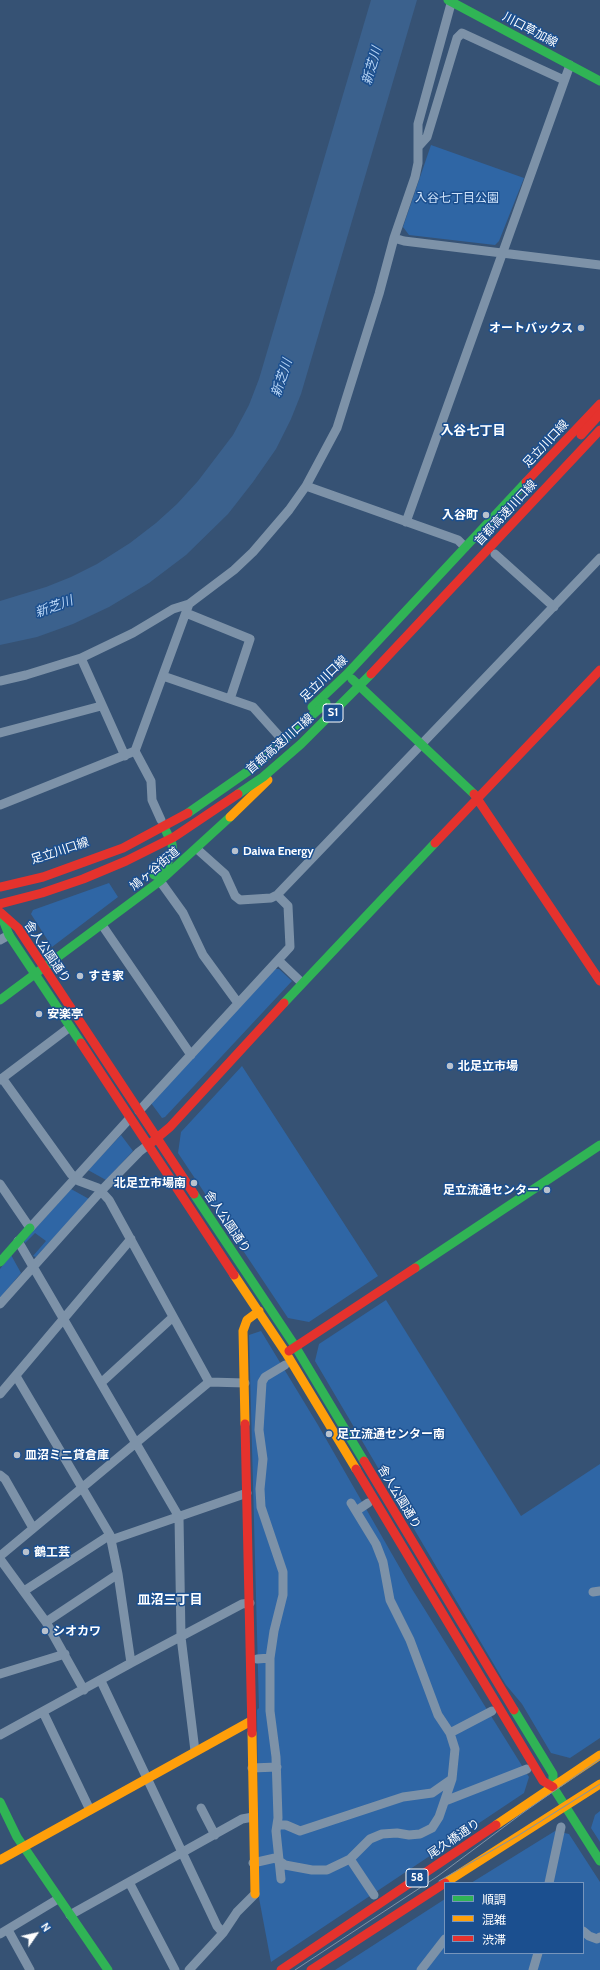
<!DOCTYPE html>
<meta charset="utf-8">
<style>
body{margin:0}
#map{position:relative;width:600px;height:1970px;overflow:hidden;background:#365274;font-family:Cabin,"Noto Sans JP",sans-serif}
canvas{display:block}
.legend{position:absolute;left:444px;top:1882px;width:140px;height:72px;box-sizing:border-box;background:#1b4f8f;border:1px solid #7695bc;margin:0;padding:5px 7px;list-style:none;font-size:12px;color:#fff}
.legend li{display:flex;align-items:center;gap:8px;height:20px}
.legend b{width:20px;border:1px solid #7695bc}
.north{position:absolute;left:16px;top:1914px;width:40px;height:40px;-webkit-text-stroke:3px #1b4f8f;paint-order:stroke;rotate:56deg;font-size:11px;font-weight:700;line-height:16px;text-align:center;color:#fff}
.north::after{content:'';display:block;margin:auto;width:14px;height:18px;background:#fff;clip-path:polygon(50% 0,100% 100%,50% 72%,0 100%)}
</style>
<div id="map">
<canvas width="600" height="1970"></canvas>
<ul class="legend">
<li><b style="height:5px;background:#30b455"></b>順調</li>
<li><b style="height:5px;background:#ff9f0a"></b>混雑</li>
<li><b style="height:5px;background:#e5322d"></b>渋滞</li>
</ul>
<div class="north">N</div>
</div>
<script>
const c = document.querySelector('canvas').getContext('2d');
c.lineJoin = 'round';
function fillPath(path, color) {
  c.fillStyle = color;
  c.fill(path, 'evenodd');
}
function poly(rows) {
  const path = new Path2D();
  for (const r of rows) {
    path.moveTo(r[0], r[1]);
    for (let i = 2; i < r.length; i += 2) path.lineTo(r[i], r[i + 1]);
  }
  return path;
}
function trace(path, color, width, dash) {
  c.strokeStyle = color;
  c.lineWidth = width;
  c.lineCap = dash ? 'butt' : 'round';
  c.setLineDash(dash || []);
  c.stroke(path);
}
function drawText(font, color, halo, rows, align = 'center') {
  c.font = font + ' Cabin,"Noto Sans JP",sans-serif';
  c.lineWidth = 3;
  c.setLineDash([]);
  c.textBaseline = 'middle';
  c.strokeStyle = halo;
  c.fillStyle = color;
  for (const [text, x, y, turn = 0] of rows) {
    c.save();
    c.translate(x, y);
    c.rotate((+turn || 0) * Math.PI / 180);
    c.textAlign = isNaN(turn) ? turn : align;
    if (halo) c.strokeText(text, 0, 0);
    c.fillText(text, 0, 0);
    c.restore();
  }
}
const green = poly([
 [431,145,524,178,499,241,495,245,409,235,403,227],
 [109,883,118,897,52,947,31,914,33,910],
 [275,969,279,969,292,981,165,1117,162,1118,151,1103],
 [242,1066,378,1276,309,1322,288,1318,178,1153,181,1132],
 [121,1135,133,1151,106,1180,88,1170],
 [71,1189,89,1199,36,1257,33,1256,46,1241,35,1233,25,1243,24,1241],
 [11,1255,21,1273,0,1298,0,1269],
 [386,1300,521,1516,600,1464,600,1738,570,1758,551,1753,522,1704,506,1685,315,1361,319,1344],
 [261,1331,318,1425,412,1589,529,1777,524,1793,271,1962,259,1898,257,1710,259,1708,249,1335],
 [600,1811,600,1842,591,1828,595,1815],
 [555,1831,569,1834,600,1882,600,1970,335,1970,445,1899,445,1953,583,1953,583,1883,471,1883]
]);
const water = poly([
 [371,0,417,0,301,394,291,419,276,449,253,482,228,514,186,555,149,583,109,607,73,624,37,637,0,645,0,601,46,587,71,577,97,564,130,543,156,523,177,504,198,481,233,435,249,405,259,379]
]);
const street = poly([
 [418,147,427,137,457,38,462,33,564,80],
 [394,238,404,241,600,265],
 [306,486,458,540,465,547],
 [406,522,570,65],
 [495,554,554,607],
 [186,613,250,639,230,699],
 [81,658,125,756],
 [163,676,253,707,279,736],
 [0,681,26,675,81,658,133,633,173,609,189,604,234,570,253,552,289,510,306,486,337,428,379,294,394,238,415,177,418,163,418,124,452,0],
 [0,733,101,706],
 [135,751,151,781,152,800,161,820],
 [0,805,135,751,189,604],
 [197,849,225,874,235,896,240,900,271,898,277,895,600,558],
 [160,881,183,913,203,955,238,1003],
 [102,925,191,1055],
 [0,940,9,935],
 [278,960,302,983],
 [2,1078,71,1174,79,1181,98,1188,109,1200,209,1382],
 [0,1080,70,1027],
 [139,1111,290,947,288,906,277,895],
 [0,1184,30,1228,130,1118],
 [18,1241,179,1517,181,1637,195,1751],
 [0,1304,101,1191,139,1152,148,1145],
 [102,1382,173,1317],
 [0,1394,131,1239],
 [0,1475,5,1479,33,1528],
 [351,1503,376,1544,383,1562,390,1600,410,1640,438,1715,450,1733],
 [356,1511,368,1503],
 [111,1540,247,1493],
 [0,1556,209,1382,245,1383],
 [0,1559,46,1622,84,1690],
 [24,1591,110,1535],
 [593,1592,600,1591],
 [46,1622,118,1574],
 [257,1659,270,1658],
 [131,1663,242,1604,250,1603],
 [0,1674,65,1654],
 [101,1681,217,1926,223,1933],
 [43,1712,90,1810],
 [0,1735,131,1663,118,1574,110,1535,16,1376],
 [252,1768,277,1767],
 [445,1801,527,1769],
 [201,1808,215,1835],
 [277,1825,286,1825,300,1831,403,1797,432,1793,452,1779],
 [350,1859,374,1895],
 [253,1863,275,1858,285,1865,312,1870,327,1870,350,1859,370,1839,382,1834,397,1833,409,1835,420,1834,432,1828,439,1817,452,1779,455,1749,450,1733,492,1711],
 [281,1879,276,1831,278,1818,276,1757,270,1711,270,1658,274,1631,283,1595,283,1572,261,1507,260,1489,263,1459,259,1430,262,1382,265,1377,285,1365],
 [129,1882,175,1970],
 [549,1883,561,1827],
 [70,1915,242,1819,253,1817],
 [8,1930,30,1970],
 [583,1931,589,1936,597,1939,600,1937],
 [0,1934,58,1899],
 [189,1970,223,1933,237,1912,255,1894],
 [421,1970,445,1939],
 [533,1970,538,1953]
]);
const fast = poly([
 [448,0,600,81],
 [352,679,474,794],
 [312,707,347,674,526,482],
 [154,875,167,863,173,853,172,844,166,831],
 [1,915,9,935,81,1043],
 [0,1000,160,881,230,817],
 [284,1003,435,843],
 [194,1194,295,1346,364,1461],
 [0,1262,30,1228],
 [415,1268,600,1145],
 [514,1710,553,1774,553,1787,600,1861],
 [0,1802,17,1837,108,1970]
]);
const slow = poly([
 [230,817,268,780],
 [234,1275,286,1353,356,1469],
 [245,1424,243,1331,247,1320,259,1311],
 [252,1733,255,1894],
 [496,1825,600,1755],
 [0,1860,251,1721],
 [445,1883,600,1784]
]);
const jam = poly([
 [526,482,600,404],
 [474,794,600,981],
 [435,843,600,670],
 [0,912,18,928,194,1194],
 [81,1043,234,1275],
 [151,1143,170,1127,284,1003],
 [289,1351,415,1268],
 [245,1424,252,1733],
 [364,1461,514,1710],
 [356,1469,543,1781,553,1787],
 [281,1970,496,1825],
 [311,1970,445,1883]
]);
const tram = poly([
 [439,1881,519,1835,600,1784],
 [295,1970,438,1876,524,1812,600,1759]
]);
const fastBridge = poly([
 [238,794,263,777,301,744,371,674],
 [188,813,254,767,326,703]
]);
const jamBridge = poly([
 [581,435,600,414],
 [371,674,600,430],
 [0,887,43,877,123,848,188,813],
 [0,904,42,893,83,879,126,861,174,837,238,794]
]);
const markers = [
 [581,328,4,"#b9c2ce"],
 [486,515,4,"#b9c2ce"],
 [235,851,4,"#b9c2ce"],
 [80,976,4,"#b9c2ce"],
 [39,1014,4,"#b9c2ce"],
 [450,1066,4,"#b9c2ce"],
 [194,1183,4,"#b9c2ce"],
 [547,1190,4,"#b9c2ce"],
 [329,1434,4,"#b9c2ce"],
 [17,1455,4,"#b9c2ce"],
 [26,1552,4,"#b9c2ce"],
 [45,1631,4,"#b9c2ce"]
];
const shields = [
 [333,713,20],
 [417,1878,22]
];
const shieldNames = [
 ["S1",333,713],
 ["58",417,1878]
];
const streetNames = [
 ["川口草加線",530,30,28],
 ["足立川口線",546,444,-47],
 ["首都高速川口線",506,513,-47],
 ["足立川口線",324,679,-44],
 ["首都高速川口線",280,744,-41],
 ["足立川口線",60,851,-18],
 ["鳩ヶ谷街道",155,869,-40],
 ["舎人公園通り",47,952,56],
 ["舎人公園通り",227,1222,56],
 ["舎人公園通り",399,1497,59],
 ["尾久橋通り",454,1839,-34]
];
const parkNames = [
 ["入谷七丁目公園",457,198]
];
const poiNames = [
 ["オートバックス",573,328,"right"],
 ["入谷町",478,515,"right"],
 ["Daiwa Energy",243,851],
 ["すき家",88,976],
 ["安楽亭",47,1014],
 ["北足立市場",458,1066],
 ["北足立市場南",186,1183,"right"],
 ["足立流通センター",539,1190,"right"],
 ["足立流通センター南",337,1434],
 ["皿沼ミニ貸倉庫",25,1455],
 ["鶴工芸",34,1552],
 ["シオカワ",53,1631]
];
const waterNames = [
 ["新芝川",372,66,-74],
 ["新芝川",282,378,-72],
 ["新芝川",54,607,-20]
];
const neighbourhoodNames = [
 ["入谷七丁目",473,431],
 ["皿沼三丁目",170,1600]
];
fillPath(green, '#2f66a5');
fillPath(water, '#3b618d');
trace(street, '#7d92a8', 9);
trace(fast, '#30b455', 9);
trace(slow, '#ff9f0a', 9);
trace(jam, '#e5322d', 9);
trace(tram, '#7e92a7', 1);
trace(fastBridge, '#30b455', 9);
trace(jamBridge, '#e5322d', 9);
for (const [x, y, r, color] of markers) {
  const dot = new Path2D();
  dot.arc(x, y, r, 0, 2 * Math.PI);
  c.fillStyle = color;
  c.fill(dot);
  trace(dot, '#1b4f8f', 1.5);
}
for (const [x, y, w] of shields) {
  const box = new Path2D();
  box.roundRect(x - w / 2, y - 9, w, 18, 3);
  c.fillStyle = '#1b4f8f';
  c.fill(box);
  trace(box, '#fff', 1);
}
drawText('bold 11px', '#fff', null, shieldNames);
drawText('12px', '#fff', '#1b4f8f', streetNames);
drawText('12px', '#cfe3fa', '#1b4f8f', parkNames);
drawText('bold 12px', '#fff', '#1b4f8f', poiNames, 'left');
drawText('italic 13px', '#b5d3f5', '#1b4f8f', waterNames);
drawText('bold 13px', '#fff', '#1b4f8f', neighbourhoodNames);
</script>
